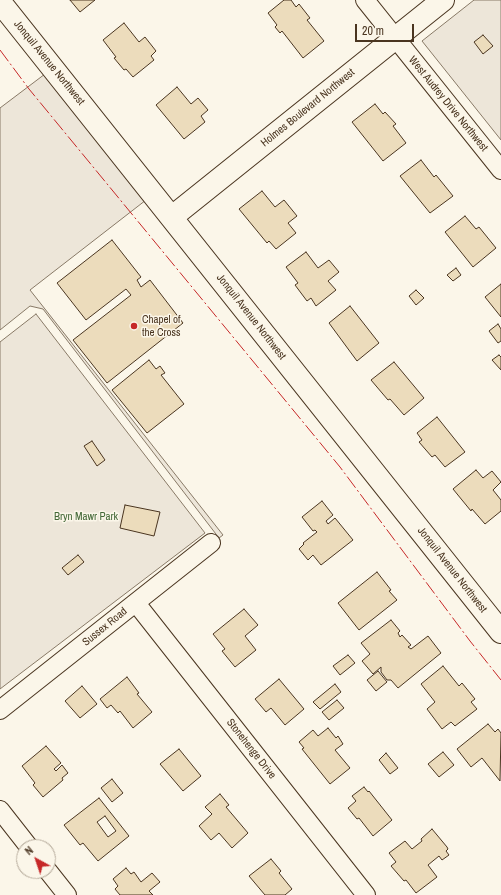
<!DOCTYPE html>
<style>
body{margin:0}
#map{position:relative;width:501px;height:895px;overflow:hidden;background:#fbf6e9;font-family:"Archivo Narrow",sans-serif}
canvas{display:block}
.north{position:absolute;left:16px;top:839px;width:40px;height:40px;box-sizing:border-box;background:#fbf6e9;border:1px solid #b4a999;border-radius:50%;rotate:320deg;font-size:11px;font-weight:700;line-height:16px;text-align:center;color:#4a3520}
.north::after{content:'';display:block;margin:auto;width:14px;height:18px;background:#c62828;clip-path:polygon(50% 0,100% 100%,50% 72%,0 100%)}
.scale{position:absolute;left:355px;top:24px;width:59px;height:18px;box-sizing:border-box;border:2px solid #4a3520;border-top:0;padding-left:5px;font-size:12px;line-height:14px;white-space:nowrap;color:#4a3520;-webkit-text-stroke:3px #fbf6e9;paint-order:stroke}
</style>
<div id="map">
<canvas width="501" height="895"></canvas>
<div class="north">N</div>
<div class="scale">20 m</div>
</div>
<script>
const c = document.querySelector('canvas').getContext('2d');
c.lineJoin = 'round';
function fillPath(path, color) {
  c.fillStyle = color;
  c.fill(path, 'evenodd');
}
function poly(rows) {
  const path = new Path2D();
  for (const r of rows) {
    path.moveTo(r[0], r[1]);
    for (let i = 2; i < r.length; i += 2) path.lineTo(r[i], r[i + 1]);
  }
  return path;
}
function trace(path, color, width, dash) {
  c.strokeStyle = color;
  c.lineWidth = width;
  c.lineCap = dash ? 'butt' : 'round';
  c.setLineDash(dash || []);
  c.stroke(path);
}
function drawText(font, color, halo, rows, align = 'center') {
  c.font = font + ' "Archivo Narrow",sans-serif';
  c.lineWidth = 3;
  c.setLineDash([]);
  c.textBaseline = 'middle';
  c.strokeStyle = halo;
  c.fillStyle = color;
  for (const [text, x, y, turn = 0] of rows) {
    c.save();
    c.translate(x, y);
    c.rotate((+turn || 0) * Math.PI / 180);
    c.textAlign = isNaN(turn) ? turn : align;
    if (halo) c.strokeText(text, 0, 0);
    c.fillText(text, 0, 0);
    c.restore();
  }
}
const green = poly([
 [474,0,501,0,501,140,422,41,474,0],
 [45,74,146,200,30,290,223,535,219,538,43,309,30,306,0,330,0,108,45,74],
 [36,314,205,533,0,689,0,342,36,314]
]);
const building = poly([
 [70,0,95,0,80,12,70,0],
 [284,0,291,0,296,7,299,4,310,18,307,20,324,41,303,58,282,31,280,33,275,27,277,25,268,13,284,0],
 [124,23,139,42,145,37,156,51,151,56,154,60,133,77,126,69,124,70,114,58,116,57,103,40,124,23],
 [483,35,493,46,483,54,474,42,483,35],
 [177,87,191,104,198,98,208,110,201,116,205,122,184,139,156,105,177,87],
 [375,104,383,114,385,112,396,124,393,126,406,143,383,161,352,122,375,104],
 [421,160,434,177,436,175,453,196,430,213,400,176,421,160],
 [262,191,275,207,284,200,297,216,288,223,296,233,276,249,269,241,267,243,239,209,262,191],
 [465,216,476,229,479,227,496,248,473,267,445,232,465,216],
 [112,240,141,277,137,280,141,287,150,280,183,323,107,383,73,340,131,295,126,289,86,320,57,283,112,240],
 [306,252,318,268,329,260,339,272,328,281,336,290,316,306,311,298,307,301,295,285,298,283,286,267,306,252],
 [456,268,461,275,453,281,447,275,456,268],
 [501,284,501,317,485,297,501,284],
 [416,290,424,298,416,305,409,296,416,290],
 [350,306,379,343,357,361,329,323,350,306],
 [498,324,501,329,501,341,498,343,489,331,498,324],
 [499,355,501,357,501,370,492,360,499,355],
 [149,360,156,369,160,366,165,373,161,375,184,404,147,433,112,390,149,360],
 [394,362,424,398,404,415,390,399,388,400,371,380,394,362],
 [437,417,465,452,445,467,435,455,432,457,419,442,422,440,417,433,437,417],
 [92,441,105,460,97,466,84,446,92,441],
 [476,470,483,478,492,471,501,482,493,490,501,500,501,511,485,524,472,509,471,511,453,489,476,470],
 [322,501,333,515,326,521,328,524,335,518,353,540,321,565,313,555,308,560,299,549,304,544,303,543,317,532,315,530,313,531,302,517,322,501],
 [125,505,160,512,154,536,120,528,125,505],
 [78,555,84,562,68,575,62,568,78,555],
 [377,572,391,590,389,591,397,600,359,630,338,603,377,572],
 [244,609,258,625,245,636,256,650,235,667,222,651,225,649,213,634,244,609],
 [391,620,400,631,398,633,400,637,402,635,411,645,408,647,411,649,428,636,441,653,398,688,391,680,387,680,381,672,381,667,373,674,362,661,370,654,361,643,391,620],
 [348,655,355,663,340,675,333,666,348,655],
 [443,666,459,686,462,683,475,699,471,702,477,709,455,726,451,722,442,729,427,709,435,702,421,684,443,666],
 [378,671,387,682,376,691,367,680,378,671],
 [127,677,139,693,137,694,152,712,133,728,120,711,118,713,111,705,107,708,100,699,127,677],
 [279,679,304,709,285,725,271,708,266,712,255,699,279,679],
 [335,684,341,692,320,709,313,702,335,684],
 [82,686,97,704,80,718,65,701,82,686],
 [337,700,344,708,329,720,322,712,337,700],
 [488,724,495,732,498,729,501,733,500,781,482,758,471,767,457,749,488,724],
 [328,728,336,738,338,736,343,744,335,750,350,768,330,784,302,749,304,748,299,742,313,730,318,736,328,728],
 [46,746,61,763,54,769,56,771,62,765,68,773,62,778,63,780,43,797,33,785,35,783,22,766,46,746],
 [179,749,201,776,183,791,160,764,179,749],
 [443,752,454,765,439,777,428,764,443,752],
 [386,753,398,768,390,774,379,760,386,753],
 [112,779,123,793,112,802,101,788,112,779],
 [364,787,368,792,369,791,392,820,373,836,359,818,357,819,348,808,356,801,352,796,364,787],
 [220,794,229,805,226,807,248,833,232,848,219,833,211,840,199,826,212,814,205,807,220,794],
 [99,798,129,836,98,861,83,843,80,845,64,825,99,798],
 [105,816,116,831,108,837,97,822,105,816],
 [432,829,447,847,448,849,446,851,449,855,442,860,439,856,428,865,437,877,416,893,406,880,404,881,391,866,396,862,389,853,405,841,412,849,422,841,421,839,432,829],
 [271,859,281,871,279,873,292,889,285,895,265,895,249,876,271,859],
 [126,868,131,874,134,872,141,882,152,873,160,882,149,891,153,895,120,895,115,889,118,886,113,879,126,868]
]);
const street = poly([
 [365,0,501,170],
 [136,603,366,895],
 [0,710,211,543],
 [0,810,29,847],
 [48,871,67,895]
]);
const secondary = poly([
 [0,2,501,632],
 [172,217,443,0]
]);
const power = poly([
 [0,50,29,89,340,467,470,641,501,680]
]);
const markers = [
 [134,326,4,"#c62828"]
];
const streetNames = [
 ["Jonquil Avenue Northwest",49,63,51],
 ["West Audrey Drive Northwest",448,104,51],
 ["Holmes Boulevard Northwest",308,108,-39],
 ["Jonquil Avenue Northwest",251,317,52],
 ["Jonquil Avenue Northwest",452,570,52],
 ["Sussex Road",105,627,-39],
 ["Stonehenge Drive",251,749,52]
];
const poiNames = [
 ["Chapel of",142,320],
 ["the Cross",142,333]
];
const parkNames = [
 ["Bryn Mawr Park",86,517]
];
fillPath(green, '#ede6d9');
trace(green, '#887966', 1);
fillPath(building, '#ecdcbc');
trace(building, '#4a3520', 1);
trace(street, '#4a3520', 20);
trace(secondary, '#4a3520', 24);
trace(street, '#fbf6e9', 18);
trace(secondary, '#fbf6e9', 22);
trace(power, '#c62828', 1, [14, 3, 2, 3]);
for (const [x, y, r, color] of markers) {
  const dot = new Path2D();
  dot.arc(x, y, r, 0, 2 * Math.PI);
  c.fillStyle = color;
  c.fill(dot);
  trace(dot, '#fbf6e9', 1.5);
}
drawText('11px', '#4a3520', '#fbf6e9', streetNames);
drawText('11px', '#4a3520', '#fbf6e9', poiNames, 'left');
drawText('11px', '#436837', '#fbf6e9', parkNames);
</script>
